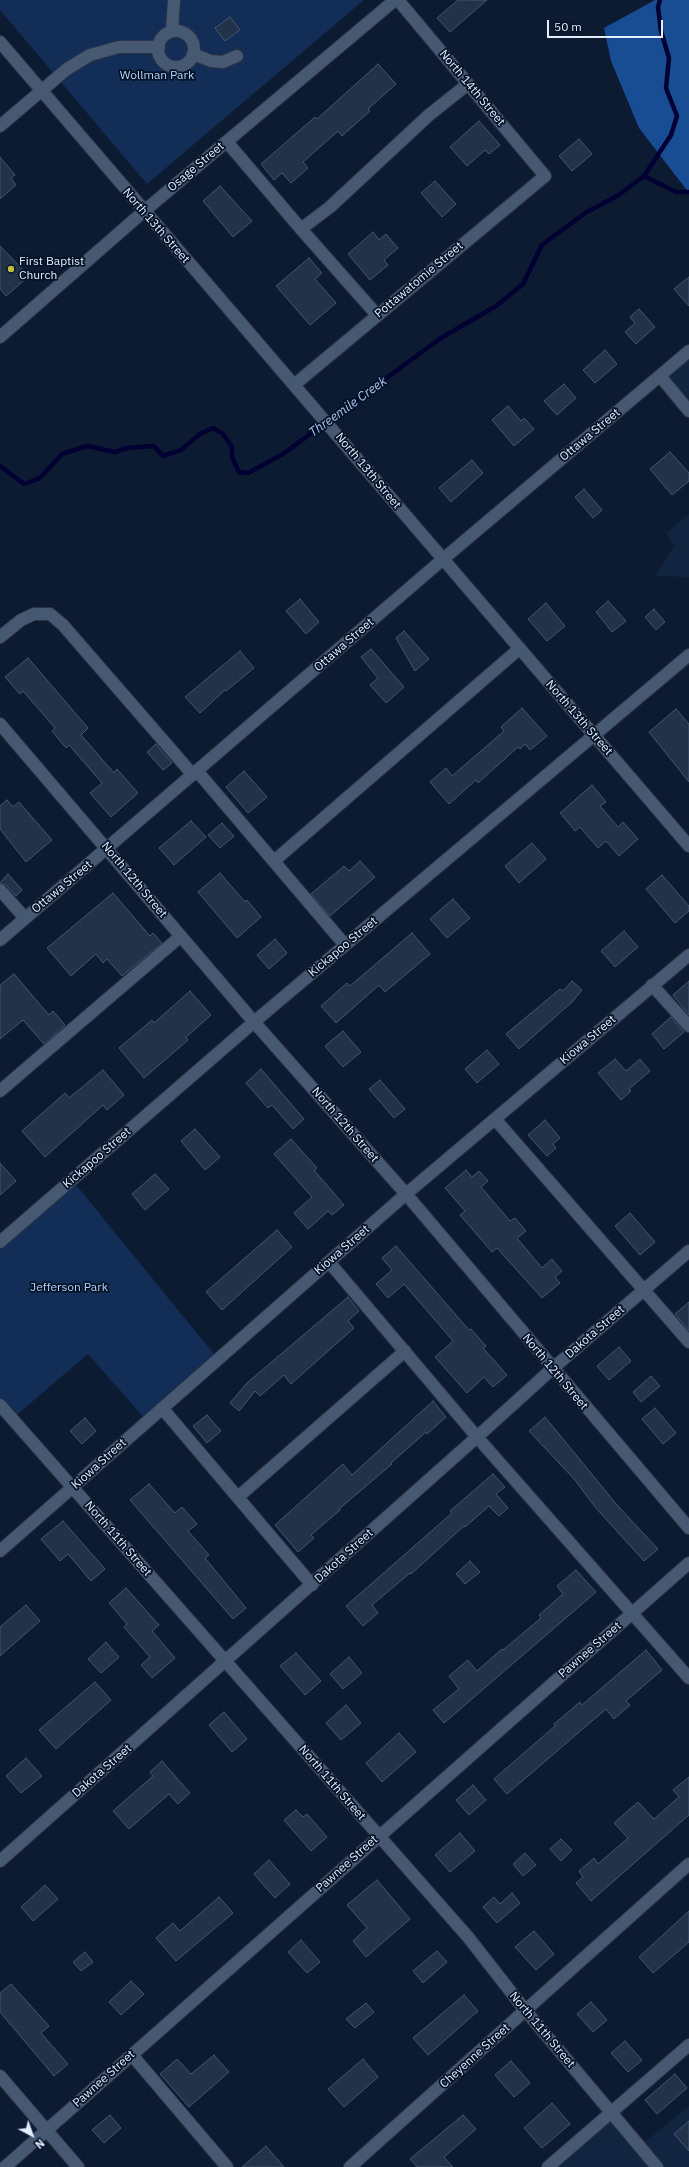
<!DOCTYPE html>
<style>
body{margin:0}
#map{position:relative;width:689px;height:2167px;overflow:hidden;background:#0c1b31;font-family:"IBM Plex Sans",sans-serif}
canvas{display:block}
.north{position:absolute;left:12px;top:2115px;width:40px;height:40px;-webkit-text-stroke:3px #041227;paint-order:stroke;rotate:139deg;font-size:11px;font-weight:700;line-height:16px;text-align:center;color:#e3edfd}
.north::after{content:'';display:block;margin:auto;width:14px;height:18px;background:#e3edfd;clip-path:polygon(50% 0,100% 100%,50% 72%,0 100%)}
.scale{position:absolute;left:547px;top:20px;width:116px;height:18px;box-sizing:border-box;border:2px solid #e3edfd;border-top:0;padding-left:5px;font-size:12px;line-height:14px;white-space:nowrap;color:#e3edfd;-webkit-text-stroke:3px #041227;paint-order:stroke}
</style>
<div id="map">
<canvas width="689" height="2167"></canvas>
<div class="north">N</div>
<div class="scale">50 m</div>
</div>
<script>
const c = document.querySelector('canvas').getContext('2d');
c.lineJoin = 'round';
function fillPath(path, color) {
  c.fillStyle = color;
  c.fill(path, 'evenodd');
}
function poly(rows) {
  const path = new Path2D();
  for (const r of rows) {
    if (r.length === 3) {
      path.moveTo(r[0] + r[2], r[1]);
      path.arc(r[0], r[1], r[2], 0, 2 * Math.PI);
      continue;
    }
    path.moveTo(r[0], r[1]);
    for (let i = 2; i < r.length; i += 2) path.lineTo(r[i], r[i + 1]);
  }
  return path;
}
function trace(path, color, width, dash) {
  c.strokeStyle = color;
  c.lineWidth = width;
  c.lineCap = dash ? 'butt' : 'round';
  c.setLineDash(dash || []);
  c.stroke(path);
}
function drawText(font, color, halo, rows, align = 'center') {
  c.font = font + ' "IBM Plex Sans",sans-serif';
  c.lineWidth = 3.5;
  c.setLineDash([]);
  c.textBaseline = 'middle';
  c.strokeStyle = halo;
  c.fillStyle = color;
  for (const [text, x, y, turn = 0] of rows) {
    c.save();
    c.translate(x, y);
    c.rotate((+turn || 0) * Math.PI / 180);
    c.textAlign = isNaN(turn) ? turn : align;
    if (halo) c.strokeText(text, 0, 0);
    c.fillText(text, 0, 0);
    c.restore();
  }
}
const built = poly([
 [689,351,689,411,660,376],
 [689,514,689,577,655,576,674,546,666,533],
 [689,2106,689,2167,546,2167,609,2109,640,2146]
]);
const green = poly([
 [0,0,364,0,147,184,0,10],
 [72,1180,218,1359,147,1421,88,1354,12,1419,0,1405,0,1242]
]);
const forest = poly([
 [655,0,689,0,689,193,639,128,611,61,604,28]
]);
const stream = poly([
 [644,176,671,135,677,116,666,88,669,58,661,31,658,7,660,0],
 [0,466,24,484,40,478,62,454,87,446,115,452,127,448,154,446,163,456,181,450,200,434,213,428,223,434,232,447,232,457,239,472,248,473,283,454,441,338,496,306,523,284,542,245,585,213,617,196,644,176,676,192,689,192]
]);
const building = poly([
 [458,0,487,0,450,32,437,18,458,0],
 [230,17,240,30,225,41,215,28,230,17],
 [378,64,396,84,368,109,370,111,342,136,338,131,303,162,308,168,291,183,282,173,274,180,261,164,315,117,317,119,378,64],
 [479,121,500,145,489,154,485,150,467,166,450,147,479,121],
 [579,139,592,154,572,171,559,156,579,139],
 [0,157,15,175,11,178,16,185,0,199,0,157],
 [435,181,456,204,442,217,421,193,435,181],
 [220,186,252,221,233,237,203,201,220,186],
 [373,232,379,240,386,234,398,248,384,260,388,265,370,280,348,254,373,232],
 [0,246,29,276,6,296,0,289,0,246],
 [309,258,322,273,315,279,336,303,310,325,276,286,309,258],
 [689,277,689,306,674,289,689,277],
 [639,309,655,327,636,344,625,332,635,323,630,317,639,309],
 [605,350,617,364,595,383,583,370,605,350],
 [564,384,576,398,557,415,544,401,564,384],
 [508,406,521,421,524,418,534,429,514,446,492,420,508,406],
 [670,452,689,473,689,481,672,495,650,469,670,452],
 [472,460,483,473,451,502,439,488,472,460],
 [584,489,602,510,593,518,575,497,584,489],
 [300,599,319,622,306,634,286,611,300,599],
 [608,601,626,621,612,632,596,612,608,601],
 [546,603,565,626,547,641,528,619,546,603],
 [654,609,665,622,656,630,645,617,654,609],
 [404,631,429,659,415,671,396,638,404,631],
 [371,649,404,687,386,703,370,685,378,678,361,657,371,649],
 [240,651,254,668,226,691,225,690,200,713,185,697,240,651],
 [28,658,88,728,81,735,114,773,117,769,138,793,111,817,90,793,102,783,69,745,66,748,52,731,55,728,23,691,20,694,5,677,28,658],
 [522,708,547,736,530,750,525,744,520,749,518,747,478,783,476,780,449,804,430,782,446,768,452,776,504,731,501,727,522,708],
 [676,709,689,724,689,782,649,732,676,709],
 [156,744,172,763,163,770,147,752,156,744],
 [244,771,267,797,248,813,226,787,244,771],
 [592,785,606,802,600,806,618,827,623,822,638,839,619,856,606,841,598,848,580,827,575,831,560,813,592,785],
 [7,800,13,807,19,802,52,840,26,862,0,829,0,806,7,800],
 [191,821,206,837,174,865,159,848,191,821],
 [222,823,234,836,220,848,208,835,222,823],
 [532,843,546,859,519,883,505,866,532,843],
 [360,861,375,877,330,916,311,894,344,866,349,871,360,861],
 [220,873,245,902,247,900,261,917,237,938,198,892,220,873],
 [8,874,22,890,16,896,6,885,0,883,8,874],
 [662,875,689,906,689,911,675,923,646,889,662,875],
 [113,893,150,936,153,933,162,943,122,976,107,959,103,963,96,954,71,976,47,948,113,893],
 [453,899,470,918,447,938,430,919,453,899],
 [624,931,638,947,615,967,601,951,624,931],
 [412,933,430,954,385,992,379,985,336,1023,321,1006,347,983,350,986,412,933],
 [275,939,287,953,269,969,257,955,275,939],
 [14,974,49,1015,53,1011,65,1025,44,1044,23,1020,0,1039,0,985,14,974],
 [572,981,582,990,572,1002,519,1049,506,1034,560,989,563,991,572,981],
 [689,981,689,1015,673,995,689,981],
 [190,991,211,1015,186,1037,188,1040,144,1078,119,1048,152,1020,154,1023,190,991],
 [671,1017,684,1032,664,1049,652,1034,671,1017],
 [343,1031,361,1052,343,1067,325,1046,343,1031],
 [487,1050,499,1064,477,1083,465,1069,487,1050],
 [615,1059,626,1071,640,1059,650,1071,629,1089,631,1091,621,1100,598,1073,615,1059],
 [261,1069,304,1119,293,1129,272,1105,268,1108,246,1083,261,1069],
 [103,1070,124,1095,107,1110,103,1105,45,1157,22,1131,65,1093,69,1098,103,1070],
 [380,1080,405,1109,394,1118,369,1089,380,1080],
 [545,1120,560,1138,553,1144,556,1148,547,1156,528,1135,545,1120],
 [195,1129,220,1157,205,1170,181,1141,195,1129],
 [291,1139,317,1168,314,1170,344,1205,332,1215,328,1211,308,1229,294,1213,312,1197,274,1154,291,1139],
 [0,1163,16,1181,0,1195,0,1163],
 [466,1170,472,1177,479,1171,488,1181,481,1187,510,1221,515,1218,526,1231,517,1238,542,1268,552,1259,562,1271,555,1277,560,1283,542,1298,497,1248,492,1252,460,1215,465,1211,445,1188,466,1170],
 [155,1174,169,1189,145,1210,132,1194,155,1174],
 [630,1213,655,1242,640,1255,615,1226,630,1213],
 [277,1230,292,1247,222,1310,206,1292,277,1230],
 [396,1246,469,1330,471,1329,486,1346,483,1348,507,1375,493,1387,484,1377,467,1393,435,1357,453,1341,404,1284,388,1298,376,1284,392,1270,382,1258,396,1246],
 [348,1297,359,1311,348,1321,354,1328,291,1384,284,1375,260,1396,255,1391,239,1411,230,1403,247,1383,348,1297],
 [689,1302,689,1331,675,1314,689,1302],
 [619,1347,631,1361,609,1380,597,1366,619,1347],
 [651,1376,660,1386,641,1402,633,1392,651,1376],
 [433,1401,446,1417,427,1434,426,1432,391,1463,392,1464,339,1509,340,1510,311,1535,314,1538,298,1552,275,1525,343,1464,352,1475,433,1401],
 [655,1408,676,1433,663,1444,642,1419,655,1408],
 [207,1415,221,1431,207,1443,193,1426,207,1415],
 [545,1417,617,1505,658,1549,644,1561,595,1507,575,1480,529,1431,545,1417],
 [85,1418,96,1431,82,1444,70,1431,85,1418],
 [493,1474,505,1487,496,1494,508,1508,499,1516,489,1506,465,1527,464,1526,411,1574,410,1573,372,1605,378,1613,363,1626,346,1606,452,1513,450,1511,493,1474],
 [149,1484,175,1513,182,1507,197,1524,188,1531,209,1555,205,1558,246,1608,233,1619,130,1500,149,1484],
 [63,1521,105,1569,91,1581,68,1554,60,1561,41,1539,63,1521],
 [470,1561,480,1572,465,1584,456,1574,470,1561],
 [576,1570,596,1592,444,1723,433,1710,459,1689,449,1676,468,1660,477,1671,502,1649,503,1650,541,1618,539,1615,563,1594,557,1586,576,1570],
 [126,1588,159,1625,152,1631,175,1658,152,1678,141,1665,150,1657,124,1627,127,1624,109,1603,126,1588],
 [26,1605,40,1621,0,1656,0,1627,26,1605],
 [106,1642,119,1657,101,1673,88,1659,106,1642],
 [646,1650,662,1670,626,1701,630,1705,614,1719,606,1709,507,1794,494,1779,555,1726,554,1724,580,1702,582,1705,646,1650],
 [296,1653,321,1681,305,1695,280,1666,296,1653],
 [349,1657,362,1673,343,1689,330,1674,349,1657],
 [95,1682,111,1700,56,1749,39,1730,95,1682],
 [346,1705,361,1723,341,1740,326,1723,346,1705],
 [224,1712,247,1739,232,1752,209,1725,224,1712],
 [399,1733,416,1752,382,1782,366,1763,399,1733],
 [26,1758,42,1776,21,1793,6,1776,26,1758],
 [162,1761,190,1793,178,1804,169,1794,129,1829,113,1811,153,1776,150,1772,162,1761],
 [689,1777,689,1815,591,1901,576,1883,583,1877,579,1871,594,1858,598,1864,628,1838,614,1823,638,1802,654,1819,679,1797,673,1790,689,1777],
 [473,1785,486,1800,469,1815,456,1800,473,1785],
 [296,1810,303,1817,307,1814,327,1837,311,1851,284,1820,296,1810],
 [460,1833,475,1851,450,1872,435,1855,460,1833],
 [561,1839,572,1850,561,1861,550,1849,561,1839],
 [525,1853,536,1865,523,1876,513,1864,525,1853],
 [269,1860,290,1884,275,1898,254,1874,269,1860],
 [377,1880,410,1919,366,1957,353,1941,367,1928,347,1905,377,1880],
 [45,1885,58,1899,33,1921,21,1907,45,1885],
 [512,1893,520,1903,497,1923,483,1907,494,1897,500,1904,512,1893],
 [219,1897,233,1913,176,1961,156,1938,173,1923,180,1931,219,1897],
 [689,1911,689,1942,653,1973,639,1957,689,1911],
 [534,1931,554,1954,536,1970,515,1947,534,1931],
 [301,1940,320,1962,307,1973,288,1952,301,1940],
 [437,1951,447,1962,423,1983,413,1971,437,1951],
 [85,1952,93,1962,81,1971,73,1962,85,1952],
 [131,1981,144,1994,121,2015,109,2002,131,1981],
 [11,1984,49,2026,41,2033,68,2064,54,2076,0,2012,0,1993,11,1984],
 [464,1995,478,2011,428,2055,413,2038,464,1995],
 [591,2002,607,2020,593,2032,577,2014,591,2002],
 [366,2003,374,2012,355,2028,346,2019,366,2003],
 [625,2041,642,2060,628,2072,611,2053,625,2041],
 [214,2055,229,2072,189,2107,160,2074,177,2059,191,2074,214,2055],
 [363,2059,378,2077,344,2107,328,2089,363,2059],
 [511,2061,530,2083,514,2097,495,2075,511,2061],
 [675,2074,687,2088,657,2114,645,2100,675,2074],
 [552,2103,570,2124,542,2148,524,2128,552,2103],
 [110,2115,121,2128,104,2143,92,2130,110,2115],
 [463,2115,476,2129,444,2157,453,2167,417,2167,410,2159,463,2115],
 [689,2121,689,2151,674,2134,689,2121],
 [266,2146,284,2167,242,2167,266,2146]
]);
const minor = poly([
 [172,31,174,0],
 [176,49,18],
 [0,42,689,846],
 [193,54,211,61,223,62,237,56],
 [0,126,67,69,90,55,119,47,159,47],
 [227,142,301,229,330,207,429,115,468,84],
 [301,229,377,315],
 [0,337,143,212,395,0],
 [660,376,689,411],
 [294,385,545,176,398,0],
 [0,637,21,620,34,614,50,614,63,625,193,775],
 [0,724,254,1022,406,1194,689,1528],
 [197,771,345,945],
 [274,861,519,649],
 [0,890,25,918],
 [0,940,442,560,689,351],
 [652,985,689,1026],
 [0,1091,181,936],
 [495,1119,689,1342],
 [0,1242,254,1022,689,655],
 [329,1262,477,1437,689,1678],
 [0,1405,468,1937,525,2010,657,2167],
 [162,1408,312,1585],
 [238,1497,405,1351],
 [0,1551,406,1194,689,955],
 [0,1861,477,1437,552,1369,689,1251],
 [132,2055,227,2167],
 [0,2076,78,2167],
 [5,2167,689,1563],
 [350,2167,689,1864],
 [548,2167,689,2045]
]);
const markers = [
 [11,269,4,"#c2bd3f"]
];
const parkNames = [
 ["Wollman Park",157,76],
 ["Jefferson Park",69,1288]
];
const streetNames = [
 ["North 14th Street",472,88,50],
 ["Osage Street",196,167,-40],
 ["North 13th Street",156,226,49],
 ["Pottawatomie Street",419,280,-40],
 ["Ottawa Street",590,435,-40],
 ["North 13th Street",368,471,50],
 ["Ottawa Street",344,645,-41],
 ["North 13th Street",579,718,49],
 ["North 12th Street",134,880,50],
 ["Ottawa Street",62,887,-40],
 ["Kickapoo Street",343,947,-40],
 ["Kiowa Street",588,1040,-40],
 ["North 12th Street",345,1125,49],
 ["Kickapoo Street",97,1158,-41],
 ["Kiowa Street",342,1250,-41],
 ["Dakota Street",595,1332,-41],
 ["North 12th Street",555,1372,50],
 ["Kiowa Street",99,1464,-42],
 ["North 11th Street",118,1539,49],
 ["Dakota Street",344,1556,-42],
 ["Pawnee Street",590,1650,-41],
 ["Dakota Street",102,1771,-41],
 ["North 11th Street",332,1783,49],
 ["Pawnee Street",347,1864,-42],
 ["North 11th Street",542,2030,50],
 ["Cheyenne Street",475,2056,-42],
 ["Pawnee Street",104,2079,-42]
];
const poiNames = [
 ["First Baptist",19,262],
 ["Church",19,276]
];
const waterNames = [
 ["Threemile Creek",348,407,-36]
];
fillPath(built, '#122540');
fillPath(green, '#122e56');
fillPath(forest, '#184c93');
trace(stream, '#000132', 4.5);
fillPath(building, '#213249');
trace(building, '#445670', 1);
trace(minor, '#2d3346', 14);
trace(minor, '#475972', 12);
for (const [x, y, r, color] of markers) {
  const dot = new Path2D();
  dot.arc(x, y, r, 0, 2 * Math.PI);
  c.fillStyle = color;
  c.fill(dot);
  trace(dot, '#041227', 1.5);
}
drawText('12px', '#b6d2fa', '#041227', parkNames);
drawText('12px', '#e3edfd', '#041227', streetNames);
drawText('12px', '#e3edfd', '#041227', poiNames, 'left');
drawText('italic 13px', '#abc6ee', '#041227', waterNames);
</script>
